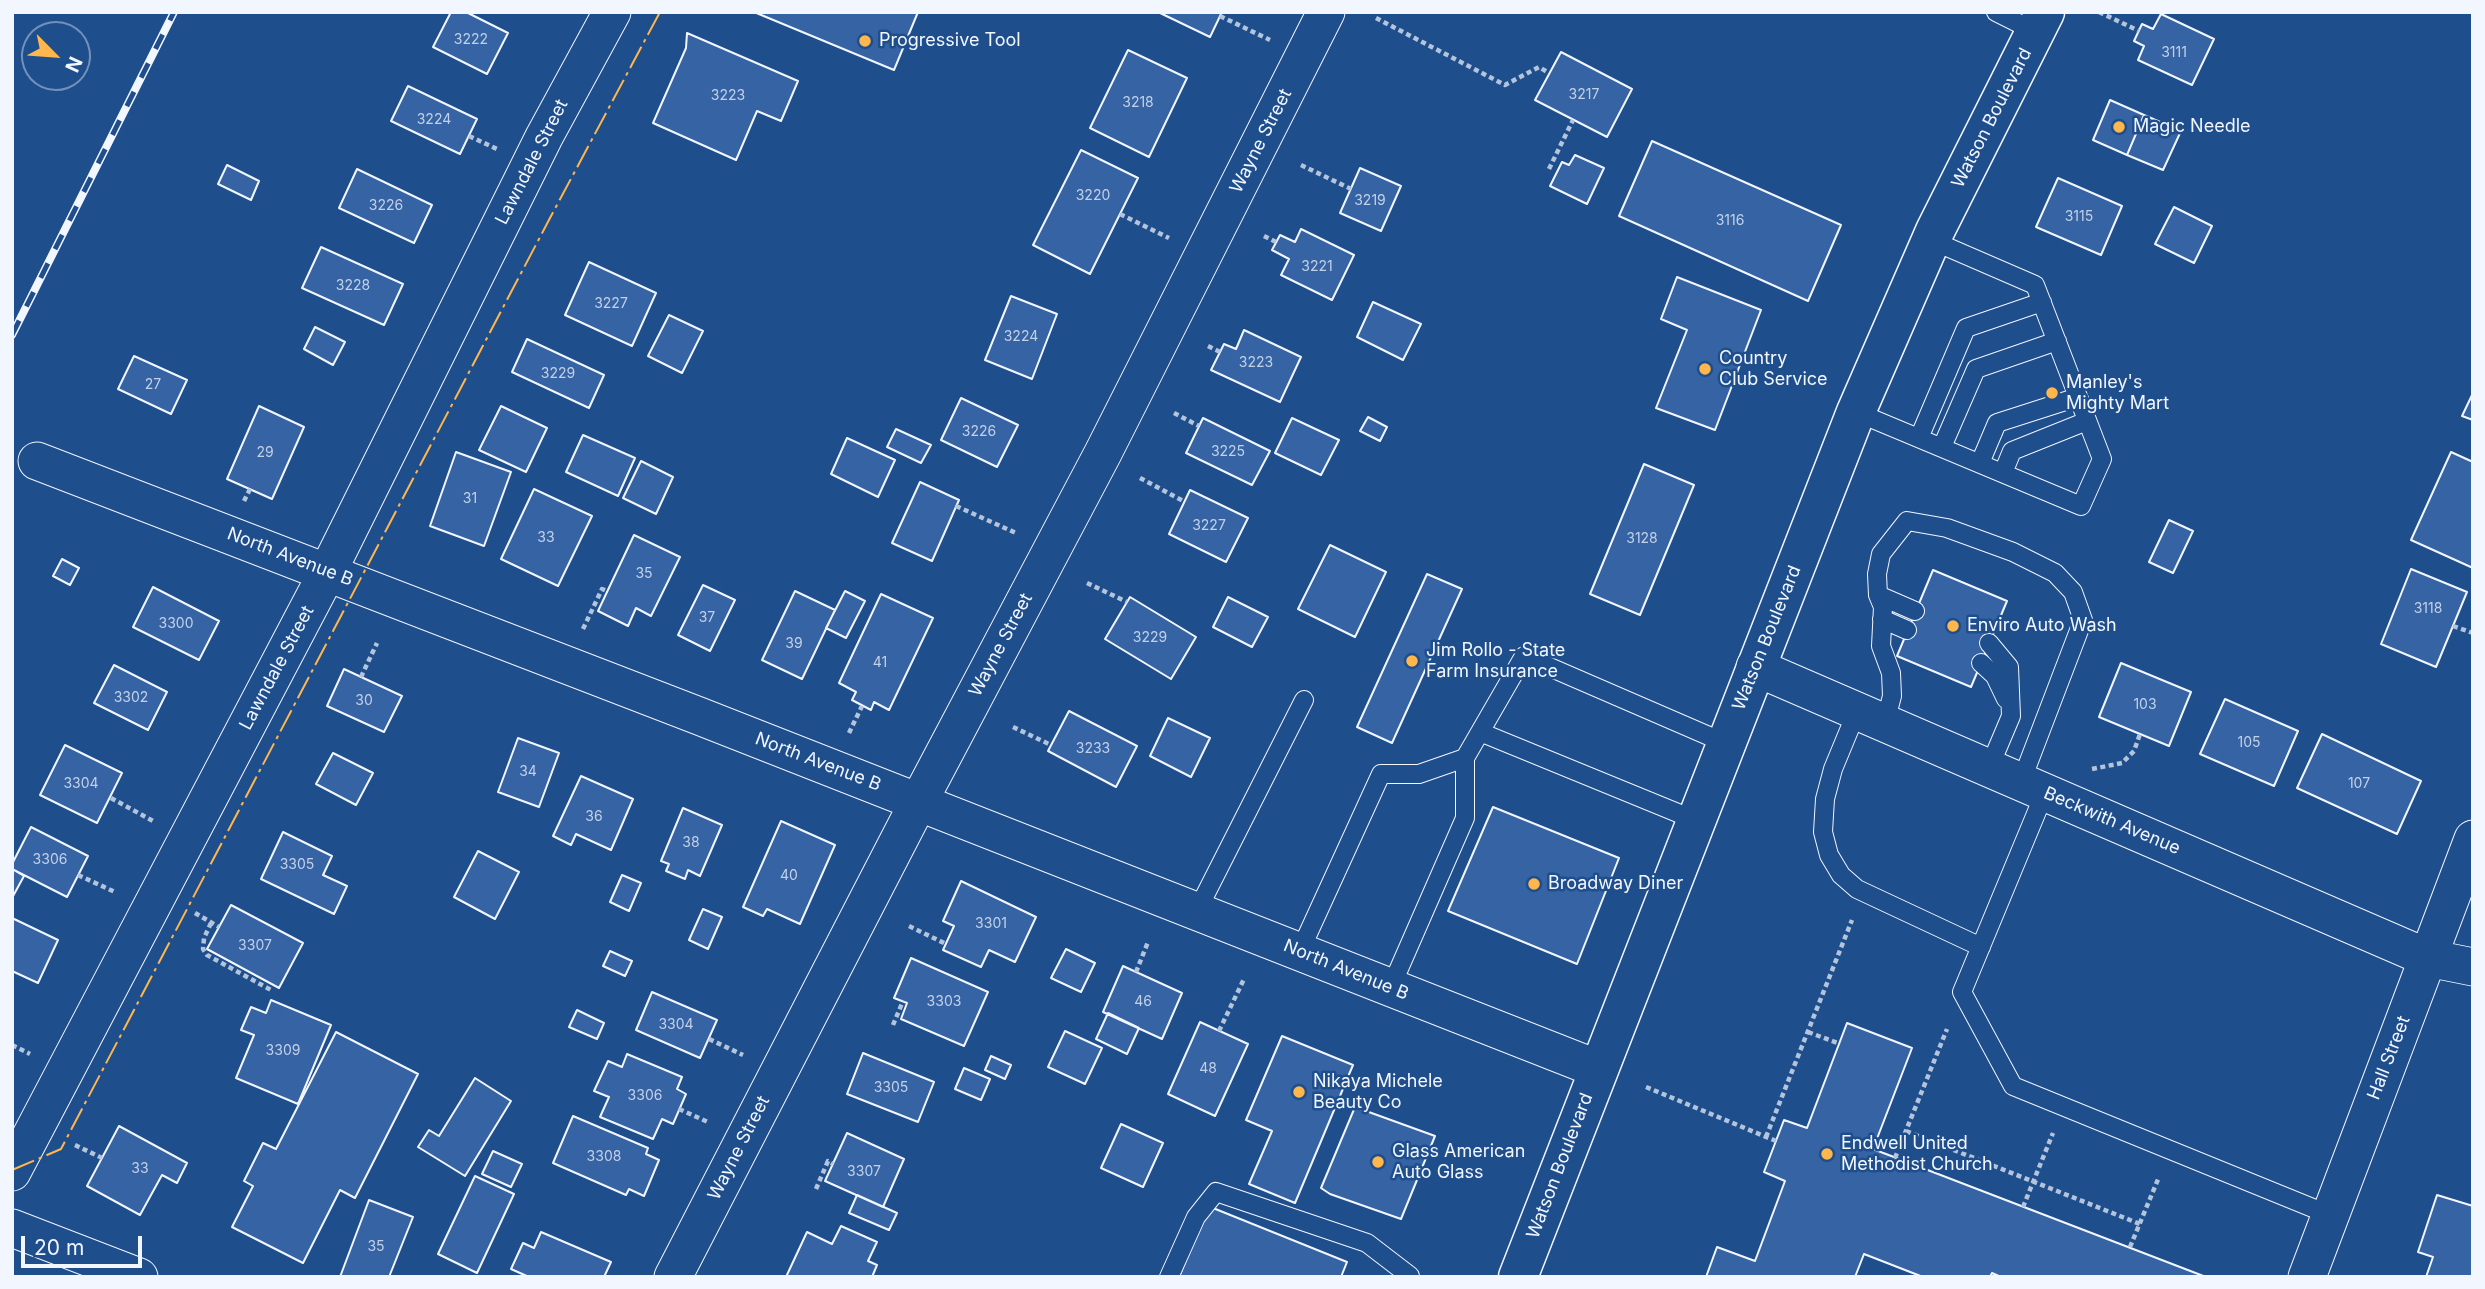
<!DOCTYPE html>
<style>
body{margin:0}
#map{position:relative;width:2485px;height:1289px;overflow:hidden;background:#1f4e8c;font-family:Inter,sans-serif}
canvas{display:block}
.frame{position:absolute;inset:0;border:14px solid #f2f6ff;pointer-events:none}
.north{position:absolute;left:21px;top:21px;width:70px;height:70px;box-sizing:border-box;background:#1f4e8c;border:2px solid #7391ba;border-radius:50%;rotate:115deg;font-size:19px;font-weight:700;line-height:28px;text-align:center;color:#f2f6ff}
.north::after{content:'';display:block;margin:auto;width:24px;height:32px;background:#ffb74d;clip-path:polygon(50% 0,100% 100%,50% 72%,0 100%)}
.scale{position:absolute;left:21px;top:1236px;width:121px;height:32px;box-sizing:border-box;border:4px solid #f2f6ff;border-top:0;padding-left:9px;font-size:21px;line-height:24px;white-space:nowrap;color:#f2f6ff;-webkit-text-stroke:5px #1f4e8c;paint-order:stroke}
</style>
<div id="map">
<canvas width="2485" height="1289"></canvas>
<div class="frame"></div>
<div class="north">N</div>
<div class="scale">20 m</div>
</div>
<script>
const c = document.querySelector('canvas').getContext('2d');
c.lineJoin = 'round';
function fillPath(path, color) {
  c.fillStyle = color;
  c.fill(path, 'evenodd');
}
function poly(rows) {
  const path = new Path2D();
  for (const r of rows) {
    path.moveTo(r[0], r[1]);
    for (let i = 2; i < r.length; i += 2) path.lineTo(r[i], r[i + 1]);
  }
  return path;
}
function trace(path, color, width, dash) {
  c.strokeStyle = color;
  c.lineWidth = width;
  c.lineCap = dash ? 'butt' : 'round';
  c.setLineDash(dash || []);
  c.stroke(path);
}
function drawText(font, color, halo, rows, align = 'center') {
  c.font = font + ' Inter,sans-serif';
  c.lineWidth = 5;
  c.setLineDash([]);
  c.textBaseline = 'middle';
  c.strokeStyle = halo;
  c.fillStyle = color;
  for (const [text, x, y, turn = 0] of rows) {
    c.save();
    c.translate(x, y);
    c.rotate((+turn || 0) * Math.PI / 180);
    c.textAlign = isNaN(turn) ? turn : align;
    if (halo) c.strokeText(text, 0, 0);
    c.fillText(text, 0, 0);
    c.restore();
  }
}
const building = poly([
 [451,12,466,12,508,33,487,74,433,47,451,12],
 [754,12,918,12,894,70,754,12],
 [1158,12,1222,12,1210,37,1158,12],
 [2161,14,2214,39,2192,85,2138,60,2144,46,2134,41,2142,24,2153,29,2161,14],
 [687,33,798,81,781,121,757,111,736,160,653,123,686,48,687,33],
 [1128,50,1187,78,1149,157,1090,128,1128,50],
 [1561,52,1632,89,1607,137,1535,100,1561,52],
 [408,86,477,119,460,154,391,121,408,86],
 [2110,100,2144,115,2127,155,2093,140,2110,100],
 [2144,115,2181,131,2163,170,2127,155,2144,115],
 [1652,141,1841,225,1808,301,1619,216,1652,141],
 [1081,150,1138,178,1090,274,1033,245,1081,150],
 [1575,155,1604,168,1587,204,1550,186,1562,162,1569,165,1575,155],
 [227,165,259,181,251,200,218,184,227,165],
 [1360,168,1401,186,1381,231,1340,213,1360,168],
 [357,169,432,205,414,243,339,208,357,169],
 [2058,178,2122,206,2101,255,2036,227,2058,178],
 [2174,207,2212,226,2194,263,2155,244,2174,207],
 [1301,229,1354,255,1332,300,1281,275,1289,259,1272,250,1280,235,1295,242,1301,229],
 [321,247,403,284,384,325,302,288,321,247],
 [589,262,656,293,632,346,565,315,589,262],
 [1677,277,1761,310,1715,430,1656,408,1687,330,1661,319,1677,277],
 [1011,296,1057,314,1032,379,985,360,1011,296],
 [1373,302,1421,324,1403,360,1357,337,1373,302],
 [669,315,703,331,682,373,648,356,669,315],
 [315,327,345,342,333,365,304,349,315,327],
 [1244,330,1301,357,1280,402,1211,370,1224,344,1236,349,1244,330],
 [527,339,604,375,589,408,512,372,527,339],
 [134,356,187,380,171,414,118,389,134,356],
 [2473,393,2473,420,2462,416,2473,393],
 [961,398,1018,425,997,467,941,440,961,398],
 [259,406,304,427,272,499,227,479,259,406],
 [501,406,547,428,526,472,479,450,501,406],
 [1368,417,1387,427,1380,441,1360,431,1368,417],
 [1203,418,1270,451,1252,485,1186,453,1203,418],
 [1292,418,1339,440,1321,475,1275,453,1292,418],
 [896,429,931,445,921,463,887,447,896,429],
 [583,435,635,458,618,496,566,472,583,435],
 [847,438,895,460,878,497,831,474,847,438],
 [456,452,511,472,484,546,430,526,456,452],
 [2451,452,2473,462,2473,568,2411,540,2451,452],
 [641,461,673,477,656,514,623,498,641,461],
 [1644,464,1694,485,1640,615,1590,594,1644,464],
 [920,482,959,500,932,561,892,543,920,482],
 [534,489,592,516,558,586,501,559,534,489],
 [1190,490,1248,518,1226,562,1169,534,1190,490],
 [2169,520,2193,531,2173,573,2149,562,2169,520],
 [634,535,680,557,651,616,636,608,628,626,598,611,634,535],
 [1330,545,1386,572,1355,637,1298,609,1330,545],
 [62,559,79,568,70,585,53,576,62,559],
 [2411,569,2467,592,2436,667,2381,644,2411,569],
 [1933,570,2007,601,1971,687,1897,656,1933,570],
 [1427,574,1462,589,1392,743,1357,727,1427,574],
 [703,585,735,600,710,651,678,635,703,585],
 [153,587,219,621,199,660,133,627,153,587],
 [795,591,835,610,802,679,762,660,795,591],
 [845,591,865,601,846,638,826,628,845,591],
 [881,594,933,618,889,710,874,702,871,710,852,700,856,692,839,683,881,594],
 [1130,597,1196,637,1171,679,1105,639,1130,597],
 [1228,597,1268,617,1252,647,1213,627,1228,597],
 [2121,663,2191,692,2169,746,2099,717,2121,663],
 [114,665,167,692,148,730,94,703,114,665],
 [344,669,402,696,384,732,327,706,344,669],
 [2225,699,2298,731,2274,786,2200,754,2225,699],
 [1069,711,1137,746,1116,787,1048,751,1069,711],
 [1168,718,1210,738,1191,777,1150,756,1168,718],
 [2322,734,2421,781,2397,834,2297,788,2322,734],
 [518,738,559,753,539,807,498,792,518,738],
 [65,745,122,773,97,823,40,795,65,745],
 [333,753,373,773,356,805,316,784,333,753],
 [581,776,633,799,611,850,576,834,571,845,553,836,581,776],
 [1493,807,1619,858,1577,964,1448,911,1493,807],
 [683,808,722,825,700,876,688,870,685,879,666,871,669,864,661,861,683,808],
 [781,821,835,845,800,924,767,909,763,916,743,907,781,821],
 [31,827,88,856,67,897,12,869,12,864,31,827],
 [283,832,332,856,323,875,347,886,334,914,261,879,283,832],
 [478,851,519,872,495,919,454,897,478,851],
 [12,869,24,876,12,898,12,869],
 [622,875,641,883,629,911,610,902,622,875],
 [961,881,1036,917,1015,962,989,950,981,967,943,950,954,926,943,921,961,881],
 [231,905,303,943,279,988,207,949,231,905],
 [703,909,722,917,708,949,689,940,703,909],
 [12,918,58,940,38,983,12,971,12,918],
 [1066,949,1095,963,1081,992,1051,978,1066,949],
 [610,951,632,961,625,976,603,966,610,951],
 [911,958,988,992,964,1046,901,1019,907,1003,894,998,911,958],
 [1123,966,1182,993,1162,1039,1103,1012,1123,966],
 [652,992,717,1020,700,1058,636,1030,652,992],
 [271,1000,331,1025,298,1104,236,1078,254,1035,241,1030,251,1007,266,1013,271,1000],
 [577,1010,604,1023,597,1039,569,1027,577,1010],
 [1108,1013,1139,1028,1127,1054,1096,1039,1108,1013],
 [1200,1022,1248,1044,1215,1116,1168,1094,1200,1022],
 [1847,1023,1912,1048,1873,1149,2206,1277,2001,1277,1992,1273,1990,1277,1923,1277,1864,1254,1855,1277,1706,1277,1717,1247,1755,1261,1785,1181,1764,1172,1784,1120,1807,1128,1847,1023],
 [1065,1031,1102,1048,1085,1084,1048,1067,1065,1031],
 [336,1032,418,1074,355,1198,340,1190,303,1263,232,1227,253,1186,244,1181,263,1143,276,1149,336,1032],
 [1282,1036,1353,1065,1295,1203,1249,1184,1272,1131,1246,1120,1282,1036],
 [863,1053,934,1082,918,1122,847,1094,863,1053],
 [627,1054,682,1077,677,1089,686,1094,673,1124,662,1119,653,1139,600,1117,609,1097,594,1091,608,1061,622,1067,627,1054],
 [991,1056,1011,1065,1005,1079,985,1070,991,1056],
 [964,1068,990,1079,981,1100,955,1089,964,1068],
 [475,1078,511,1101,465,1176,418,1147,429,1130,439,1136,475,1078],
 [1355,1107,1435,1136,1401,1219,1330,1194,1321,1188,1355,1107],
 [573,1116,648,1148,646,1154,659,1160,644,1196,629,1189,626,1195,553,1163,573,1116],
 [1121,1124,1163,1143,1143,1187,1101,1168,1121,1124],
 [119,1126,187,1163,177,1183,162,1175,140,1215,87,1186,119,1126],
 [847,1133,904,1159,883,1207,825,1181,847,1133],
 [493,1151,522,1164,511,1187,482,1174,493,1151],
 [475,1176,514,1194,477,1273,438,1254,475,1176],
 [857,1195,897,1213,889,1230,849,1213,857,1195],
 [2437,1195,2473,1206,2473,1277,2426,1277,2433,1257,2418,1252,2437,1195],
 [369,1200,413,1217,389,1277,340,1277,369,1200],
 [1208,1206,1347,1262,1341,1277,1179,1277,1208,1206],
 [841,1226,877,1242,868,1261,877,1265,872,1277,786,1277,807,1232,832,1244,841,1226],
 [541,1232,611,1262,604,1277,529,1277,511,1269,523,1243,534,1248,541,1232]
]);
const path = poly([
 [2099,12,2139,31],
 [1220,16,1270,40],
 [1376,18,1505,85,1539,67,1549,73],
 [469,136,497,149],
 [1301,165,1351,189],
 [1549,169,1573,120],
 [1120,214,1169,238],
 [1264,236,1276,242],
 [1208,346,1220,352],
 [1174,413,1199,426],
 [1140,478,1185,502],
 [244,501,250,489],
 [956,506,1016,533],
 [1087,583,1127,602],
 [2453,626,2473,633],
 [583,629,602,589,607,591],
 [361,677,377,643],
 [1013,727,1051,745],
 [849,733,862,706],
 [2092,769,2122,763,2134,751,2140,734],
 [111,798,153,821],
 [78,875,115,892],
 [195,913,219,927],
 [211,923,204,938,203,949,207,955,271,990],
 [909,926,946,944],
 [1136,972,1148,942],
 [893,1025,903,1001],
 [1219,1031,1244,979],
 [1808,1032,1840,1044],
 [709,1039,743,1055],
 [12,1045,30,1054],
 [1646,1087,1776,1141],
 [679,1109,710,1123],
 [1906,1131,2140,1224],
 [1766,1137,1852,920],
 [75,1145,102,1158],
 [1895,1158,1947,1029],
 [816,1189,828,1161,833,1164],
 [2023,1207,2053,1133],
 [2130,1247,2159,1177]
]);
const service = poly([
 [1996,12,2036,32],
 [1856,412,2081,506,2102,459,2035,285,1931,240],
 [1919,438,1966,328,2042,302],
 [1942,447,1976,369,2057,341],
 [1980,463,1997,423,2078,397],
 [2003,473,2012,451,2087,421],
 [1878,595,1915,611],
 [1882,619,1907,630],
 [1981,663,1995,676,2006,699],
 [1857,711,1833,769,1825,799,1823,832,1829,855,1841,875,1857,889,1981,947],
 [1885,723,1892,696,1891,673,1881,646,1883,607,1878,595,1877,574,1881,554,1907,521,1947,528,2013,552,2055,573,2073,592,2083,620,2021,782],
 [1480,732,1695,820],
 [1989,768,2011,716,2009,667,1989,643],
 [2045,792,1962,992,2013,1086,2330,1215],
 [1197,911,1304,700],
 [1300,951,1381,774,1419,774,1465,758,1524,656,1725,743],
 [1391,987,1465,818,1465,758],
 [1169,1277,1196,1217,1216,1192,1367,1243,1410,1276]
]);
const minor = poly([
 [37,461,699,716,1598,1069],
 [1755,667,2428,958,2473,967],
 [12,1172,328,571,544,137,612,12],
 [12,1228,139,1277],
 [673,1277,919,801,1103,453,1326,12],
 [2307,1277,2473,839]
]);
const tertiary = poly([
 [1518,1277,1856,412,1935,231,2045,12]
]);
const rail = poly([
 [12,335,174,12]
]);
const power = poly([
 [12,1170,61,1149,550,218,660,12]
]);
const markers = [
 [865,41,7,"#ffb74d"],
 [2119,127,7,"#ffb74d"],
 [1705,369,7,"#ffb74d"],
 [2052,393,7,"#ffb74d"],
 [1953,626,7,"#ffb74d"],
 [1412,661,7,"#ffb74d"],
 [1534,884,7,"#ffb74d"],
 [1299,1092,7,"#ffb74d"],
 [1827,1154,7,"#ffb74d"],
 [1378,1162,7,"#ffb74d"]
];
const numberNames = [
 ["3222",471,40],
 ["3111",2174,53],
 ["3217",1584,95],
 ["3223",728,96],
 ["3218",1138,103],
 ["3224",434,120],
 ["3220",1093,196],
 ["3219",1370,201],
 ["3226",386,206],
 ["3115",2079,217],
 ["3116",1730,221],
 ["3221",1317,267],
 ["3228",353,286],
 ["3227",611,304],
 ["3224",1021,337],
 ["3223",1256,363],
 ["3229",558,374],
 ["27",153,385],
 ["3226",979,432],
 ["3225",1228,452],
 ["29",265,453],
 ["31",470,499],
 ["3227",1209,526],
 ["33",546,538],
 ["3128",1642,539],
 ["35",644,574],
 ["3118",2428,609],
 ["37",707,618],
 ["3300",176,624],
 ["3229",1150,638],
 ["39",794,644],
 ["41",880,663],
 ["3302",131,698],
 ["30",364,701],
 ["103",2145,705],
 ["105",2249,743],
 ["3233",1093,749],
 ["34",528,772],
 ["3304",81,784],
 ["107",2359,784],
 ["36",594,817],
 ["38",691,843],
 ["3306",50,860],
 ["3305",297,865],
 ["40",789,876],
 ["3301",991,924],
 ["3307",255,946],
 ["3303",944,1002],
 ["46",1143,1002],
 ["3304",676,1025],
 ["3309",283,1051],
 ["48",1208,1069],
 ["3305",891,1088],
 ["3306",645,1096],
 ["3308",604,1157],
 ["33",140,1169],
 ["3307",864,1172],
 ["35",376,1247]
];
const poiNames = [
 ["Progressive Tool",879,41],
 ["Magic Needle",2133,127],
 ["Country",1719,359],
 ["Club Service",1719,380],
 ["Manley's",2066,383],
 ["Mighty Mart",2066,404],
 ["Enviro Auto Wash",1967,626],
 ["Jim Rollo - State",1426,651],
 ["Farm Insurance",1426,672],
 ["Broadway Diner",1548,884],
 ["Nikaya Michele",1313,1082],
 ["Beauty Co",1313,1103],
 ["Endwell United",1841,1144],
 ["Methodist Church",1841,1165],
 ["Glass American",1392,1152],
 ["Auto Glass",1392,1173]
];
const streetNames = [
 ["Watson Boulevard",1992,118,-63],
 ["Wayne Street",1261,141,-63],
 ["Lawndale Street",532,162,-63],
 ["North Avenue B",290,557,21],
 ["Watson Boulevard",1767,638,-68],
 ["Wayne Street",1001,645,-62],
 ["Lawndale Street",277,668,-62],
 ["North Avenue B",818,762,21],
 ["Beckwith Avenue",2112,821,23],
 ["North Avenue B",1346,970,22],
 ["Hall Street",2389,1058,-69],
 ["Wayne Street",739,1148,-63],
 ["Watson Boulevard",1560,1166,-69]
];
fillPath(building, '#3563a3');
trace(building, '#f2f6ff', 2);
trace(service, '#f2f6ff', 20);
trace(minor, '#f2f6ff', 39);
trace(tertiary, '#f2f6ff', 41);
trace(path, '#b3c4dc', 4.5, [5, 3.5]);
trace(service, '#1f4e8c', 18);
trace(minor, '#1f4e8c', 37);
trace(tertiary, '#1f4e8c', 38);
trace(rail, '#f2f6ff', 8);
trace(rail, '#1f4e8c', 5, [16]);
trace(power, '#ffb74d', 2, [24, 5, 3.5, 5]);
for (const [x, y, r, color] of markers) {
  const dot = new Path2D();
  dot.arc(x, y, r, 0, 2 * Math.PI);
  c.fillStyle = color;
  c.fill(dot);
  trace(dot, '#1f4e8c', 2.5);
}
drawText('14px', '#c3d1e8', null, numberNames);
drawText('18px', '#f2f6ff', '#1f4e8c', poiNames, 'left');
drawText('18px', '#f2f6ff', '#1f4e8c', streetNames);
</script>
